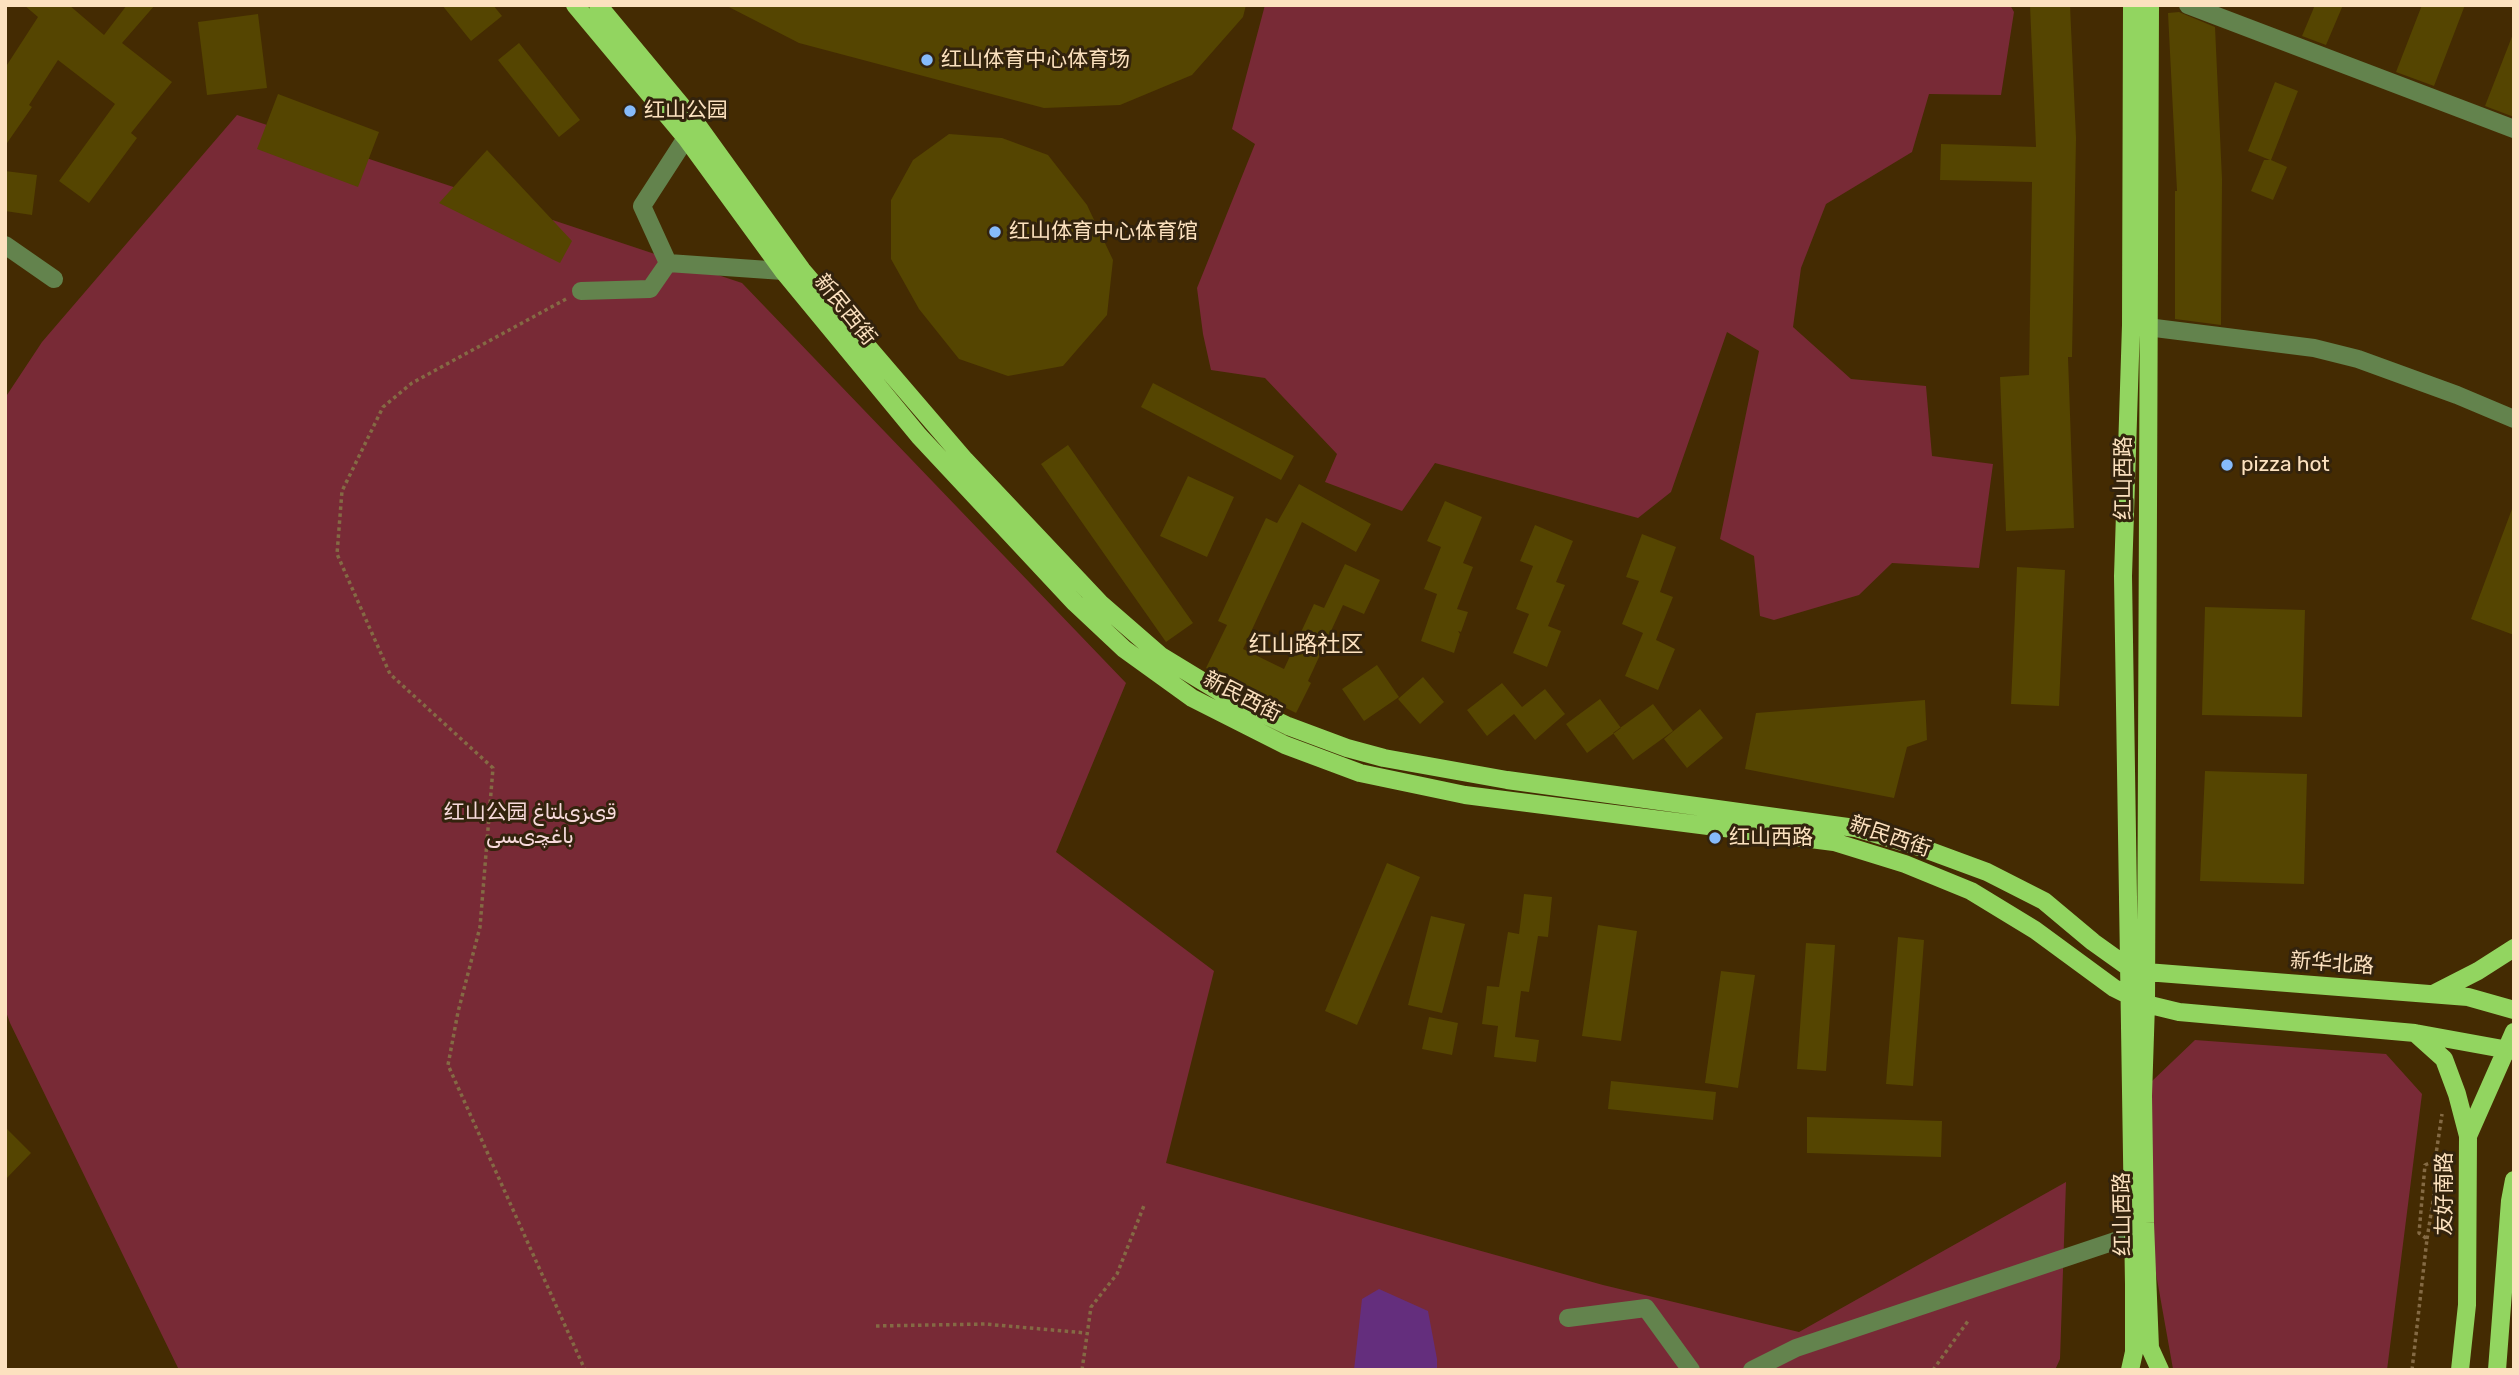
<!DOCTYPE html>
<meta charset="utf-8">
<style>
body{margin:0}
#map{position:relative;width:2519px;height:1375px;overflow:hidden;background:#442b02;font-family:Rubik,sans-serif}
canvas{display:block}
.frame{position:absolute;inset:0;border:7px solid #fce1bf;pointer-events:none}
</style>
<div id="map">
<canvas width="2519" height="1375"></canvas>
<div class="frame"></div>
</div>
<script>
const c = document.querySelector('canvas').getContext('2d');
c.lineJoin = 'round';
function fillPath(path, color) {
  c.fillStyle = color;
  c.fill(path, 'evenodd');
}
function poly(rows) {
  const path = new Path2D();
  for (const r of rows) {
    path.moveTo(r[0], r[1]);
    for (let i = 2; i < r.length; i += 2) path.lineTo(r[i], r[i + 1]);
  }
  return path;
}
function trace(path, color, width, dash) {
  c.strokeStyle = color;
  c.lineWidth = width;
  c.lineCap = dash ? 'butt' : 'round';
  c.setLineDash(dash || []);
  c.stroke(path);
}
function drawText(font, color, halo, rows, align = 'center') {
  c.font = font + ' Rubik,Cairo,"Noto Sans SC",sans-serif';
  c.lineWidth = 6;
  c.setLineDash([]);
  c.textBaseline = 'middle';
  c.strokeStyle = halo;
  c.fillStyle = color;
  for (const [text, x, y, turn = 0] of rows) {
    c.save();
    c.translate(x, y);
    c.rotate((+turn || 0) * Math.PI / 180);
    c.textAlign = isNaN(turn) ? turn : align;
    if (halo) c.strokeText(text, 0, 0);
    c.fillText(text, 0, 0);
    c.restore();
  }
}
const green = poly([
 [1265,5,2010,5,2014,12,2001,95,1929,94,1912,152,1826,204,1801,268,1793,327,1851,379,1926,386,1932,456,1993,464,1979,568,1892,563,1859,595,1774,620,1760,616,1754,556,1720,539,1759,351,1727,332,1671,492,1638,518,1435,463,1402,511,1325,482,1337,454,1265,378,1211,370,1203,334,1197,288,1255,144,1232,129],
 [237,115,742,283,1126,683,1056,852,1214,971,1166,1163,1603,1285,1799,1332,2066,1182,2060,1359,2055,1370,179,1370,10,1023,5,1009,5,398,42,342],
 [2195,1040,2386,1054,2422,1094,2387,1370,2173,1369,2152,1251,2151,1082]
]);
const water = poly([
 [1379,1289,1428,1311,1437,1359,1437,1370,1354,1370,1362,1299]
]);
const building = poly([
 [24,5,69,5,104,35,127,5,155,5,122,43,172,82,131,133,137,138,89,203,59,181,115,104,58,60,29,105,32,107,5,146,5,68,38,17],
 [442,5,493,5,502,16,471,41],
 [725,5,1246,5,1243,17,1192,75,1120,105,1044,108,799,43],
 [2030,5,2070,5,2076,138,2072,357,2068,357,2074,528,2006,531,2000,377,2029,375,2032,182,1940,180,1941,144,2036,147],
 [2315,5,2343,5,2326,45,2302,36],
 [2422,5,2465,5,2434,86,2396,72],
 [2179,12,2215,27,2222,179,2221,325,2175,319,2175,191,2177,191,2168,13],
 [258,14,267,88,207,95,198,22],
 [2513,34,2514,35,2514,117,2485,106],
 [519,43,580,120,559,137,498,60],
 [2275,82,2298,91,2271,160,2287,167,2273,200,2251,191,2264,160,2270,160,2248,151],
 [278,94,379,132,358,187,257,149],
 [949,134,1002,138,1048,155,1087,205,1113,260,1107,315,1063,366,1008,376,959,359,919,309,891,259,891,200,913,160],
 [487,150,572,241,560,263,439,203],
 [5,171,37,175,32,215,5,211],
 [1153,383,1294,456,1281,480,1141,407],
 [1068,445,1193,623,1166,642,1041,464],
 [1188,476,1234,497,1207,557,1160,536],
 [1299,484,1371,524,1356,552,1302,522,1243,649,1284,669,1314,604,1324,608,1345,564,1380,580,1364,614,1343,605,1308,681,1311,683,1296,713,1206,668,1227,625,1218,621,1266,518,1277,523],
 [1445,501,1482,517,1463,563,1473,567,1457,609,1468,612,1461,632,1458,631,1460,634,1454,653,1421,641,1437,594,1424,589,1441,547,1427,541],
 [2512,509,2514,510,2514,635,2471,619],
 [1535,525,1573,541,1556,582,1565,585,1548,626,1561,631,1547,667,1513,653,1529,614,1516,609,1533,566,1520,561],
 [1642,534,1676,547,1660,592,1673,597,1656,640,1675,649,1658,690,1625,676,1643,633,1622,624,1639,581,1626,577],
 [2017,567,2065,570,2059,706,2011,704],
 [2205,607,2305,610,2302,717,2202,715],
 [1377,665,1399,697,1364,721,1342,689],
 [1423,677,1444,702,1420,724,1398,699],
 [1502,683,1522,707,1545,689,1565,714,1535,740,1514,714,1487,736,1467,710],
 [1600,699,1621,728,1587,753,1566,724],
 [1925,700,1927,740,1907,747,1894,798,1745,769,1756,713],
 [1653,704,1673,731,1633,760,1613,733],
 [1700,709,1723,738,1687,768,1664,739],
 [2205,771,2307,774,2304,884,2200,881],
 [1387,863,1420,877,1357,1025,1325,1011],
 [1524,894,1552,897,1548,937,1538,936,1529,992,1521,991,1515,1037,1539,1040,1536,1062,1494,1057,1498,1026,1482,1024,1487,986,1499,987,1508,932,1519,934],
 [1431,916,1465,924,1442,1013,1408,1005],
 [1598,925,1637,931,1621,1041,1582,1036],
 [1898,937,1924,940,1913,1086,1886,1084],
 [1806,943,1835,945,1826,1071,1797,1069],
 [1721,971,1755,975,1738,1088,1705,1083],
 [1429,1017,1458,1023,1452,1055,1422,1049],
 [1611,1081,1716,1092,1713,1120,1608,1109],
 [1807,1117,1942,1121,1941,1157,1807,1153],
 [5,1127,31,1153,5,1180]
]);
const path = poly([
 [566,299,412,383,383,407,342,491,337,554,390,674,493,768,480,927,458,1012,448,1065,585,1370],
 [2427,1239,2434,1195,2435,1162],
 [876,1326,985,1324,1086,1333],
 [1082,1370,1091,1307,1117,1274,1145,1203],
 [1933,1370,1968,1321],
 [2412,1370,2427,1239,2419,1233,2425,1165,2435,1161,2442,1114]
]);
const minor = poly([
 [2188,5,2514,129],
 [686,138,642,206,668,263,783,271],
 [5,245,54,279],
 [581,291,650,289,668,263],
 [2147,327,2314,348,2358,359,2457,395,2514,419],
 [1568,1318,1646,1308,1691,1370],
 [1752,1370,1796,1348,2133,1235]
]);
const major = poly([
 [575,5,686,138,783,271,919,436,1075,603,1124,649,1192,698,1285,745,1360,773,1465,795,1834,842,1905,864,1971,891,2035,930,2114,988,2146,1004,2179,1012,2415,1033,2514,1051],
 [598,5,696,123,802,270,965,460,1100,603,1161,656,1230,698,1288,726,1347,748,1384,758,1507,780,1855,828,1922,848,1987,872,2044,901,2093,942,2128,967,2146,972,2468,997,2514,1010],
 [2150,5,2146,1004,2143,1096,2145,1223,2150,1348,2160,1370],
 [2433,994,2478,971,2514,948],
 [2415,1033,2444,1059,2457,1094,2468,1136],
 [2130,1370,2134,1352,2134,1284,2123,576,2131,325,2132,5],
 [2460,1370,2467,1305,2468,1136,2514,1032],
 [2497,1370,2510,1201,2514,1180]
]);
const markers = [
 [927,60,7,"#86bbfb"],
 [630,111,7,"#86bbfb"],
 [995,232,7,"#86bbfb"],
 [2227,465,7,"#86bbfb"],
 [1715,838,7,"#86bbfb"]
];
const poiNames = [
 ["红山体育中心体育场",941,60],
 ["红山公园",644,111],
 ["红山体育中心体育馆",1009,232],
 ["pizza hot",2241,465],
 ["红山西路",1729,838]
];
const streetNames = [
 ["新民西街",845,310,51],
 ["红山西路",2124,478,-90],
 ["新民西街",1242,697,27],
 ["新民西街",1890,837,19],
 ["新华北路",2332,964,4],
 ["友好南路",2445,1194,-90],
 ["红山西路",2123,1214,-91]
];
const parkNames = [
 ["红山公园 قىزىلتاغ",530,813],
 ["باغچىسى",530,837]
];
const neighbourhoodNames = [
 ["红山路社区",1306,645]
];
fillPath(green, '#782a36');
fillPath(water, '#642e7d');
fillPath(building, '#554501');
trace(path, '#846a44', 3.5, [3.5, 3.5]);
trace(minor, '#63834d', 18);
trace(major, '#92d560', 18);
for (const [x, y, r, color] of markers) {
  const dot = new Path2D();
  dot.arc(x, y, r, 0, 2 * Math.PI);
  c.fillStyle = color;
  c.fill(dot);
  trace(dot, '#33230d', 2.5);
}
drawText('21px', '#fce1bf', '#33230d', poiNames, 'left');
drawText('21px', '#fce1bf', '#33230d', streetNames);
drawText('21px', '#f7dadb', '#33230d', parkNames);
drawText('23px', '#fce1bf', '#33230d', neighbourhoodNames);
</script>
